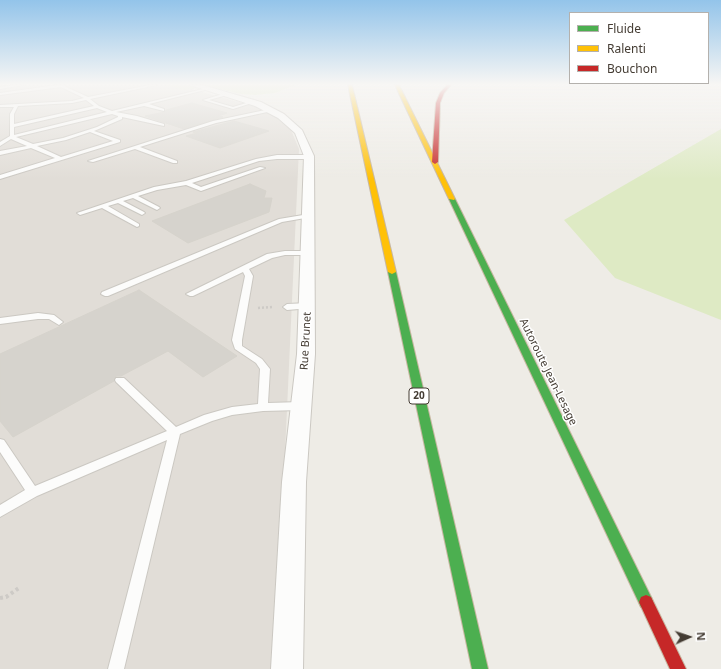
<!DOCTYPE html>
<style>
body{margin:0}
#map{position:relative;width:721px;height:669px;overflow:hidden;background:#eeece6;font-family:"Noto Sans",sans-serif}
canvas{display:block}
.legend{position:absolute;left:569px;top:12px;width:140px;height:72px;box-sizing:border-box;background:#fff;border:1px solid #b4b1ad;margin:0;padding:5px 7px;list-style:none;font-size:12px;color:#443c33}
.legend li{display:flex;align-items:center;gap:8px;height:20px}
.legend b{width:20px;border:1px solid #b4b1ad}
.north{position:absolute;left:669px;top:617px;width:40px;height:40px;-webkit-text-stroke:3px #fff;paint-order:stroke;rotate:87deg;font-size:11px;font-weight:700;line-height:16px;text-align:center;color:#443c33}
.north::after{content:'';display:block;margin:auto;width:14px;height:18px;background:#443c33;clip-path:polygon(50% 0,100% 100%,50% 72%,0 100%)}
</style>
<div id="map">
<canvas width="721" height="669"></canvas>
<ul class="legend">
<li><b style="height:5px;background:#4caf50"></b>Fluide</li>
<li><b style="height:5px;background:#ffc107"></b>Ralenti</li>
<li><b style="height:5px;background:#c62828"></b>Bouchon</li>
</ul>
<div class="north">N</div>
</div>
<script>
const c = document.querySelector('canvas').getContext('2d');
c.lineJoin = 'round';
function fillPath(path, color) {
  c.fillStyle = color;
  c.fill(path, 'evenodd');
}
function poly(rows) {
  const path = new Path2D();
  for (const r of rows) {
    path.moveTo(r[0], r[1]);
    for (let i = 2; i < r.length; i += 2) path.lineTo(r[i], r[i + 1]);
  }
  return path;
}
function trace(path, color, width, dash) {
  c.strokeStyle = color;
  c.lineWidth = width;
  c.lineCap = dash ? 'butt' : 'round';
  c.setLineDash(dash || []);
  c.stroke(path);
}
function drawText(font, color, halo, rows, align = 'center') {
  c.font = font + ' "Noto Sans",sans-serif';
  c.lineWidth = 3;
  c.setLineDash([]);
  c.textBaseline = 'middle';
  c.strokeStyle = halo;
  c.fillStyle = color;
  for (const [text, x, y, turn = 0] of rows) {
    c.save();
    c.translate(x, y);
    c.rotate((+turn || 0) * Math.PI / 180);
    c.textAlign = isNaN(turn) ? turn : align;
    if (halo) c.strokeText(text, 0, 0);
    c.fillText(text, 0, 0);
    c.restore();
  }
}
const industrial = poly([
 [0,85,177,85,253,106,276,117,291,130,299,149,275,669,0,669]
]);
const green = poly([
 [165,85,296,85,275,93,255,95,241,94,209,87,183,90],
 [721,129,721,320,615,278,564,220]
]);
const building = poly([
 [192,103,227,113,218,116,223,117,184,129,145,116,165,112,166,110,192,103],
 [234,121,269,131,220,148,186,136,197,133,193,132,234,121],
 [250,184,266,191,264,198,272,198,269,212,188,243,152,221,250,184],
 [139,290,237,356,203,377,168,351,121,376,116,376,114,381,13,437,0,421,0,354,139,290]
]);
const pathFar1 = poly([
 [258,308,273,307]
]);
const path = poly([
 [0,598,6,597,19,588]
]);
const lane = poly([
 [13,85,23,85,0,89,0,87,13,85],
 [57,85,65,85,66,87,88,97,150,85,157,85,90,99,99,106,112,111,207,88,209,89,149,104,164,109,164,111,144,106,116,112,137,116,164,124,164,126,122,117,122,119,94,131,120,140,120,142,0,179,0,175,55,158,31,148,0,155,0,151,27,146,11,139,0,146,0,142,10,136,10,114,14,107,0,107,0,105,72,101,84,98,61,87,0,95,0,93,57,85],
 [86,100,94,106,14,124,14,114,18,106,72,103,86,100],
 [97,108,107,112,14,135,14,127,97,108],
 [112,114,118,116,118,117,97,127,63,138,33,144,16,137,112,114],
 [90,132,113,141,61,157,37,146,66,140,90,132],
 [226,93,227,95,209,100,233,107,253,101,255,102,233,109,203,100,226,93],
 [270,109,272,111,216,123,140,147,177,161,177,163,173,163,135,149,93,162,88,161,213,121,270,109],
 [277,155,309,155,312,157,309,159,277,159,259,161,192,183,201,187,260,167,265,168,201,191,186,185,157,190,138,196,159,207,160,208,157,210,133,198,123,201,144,212,145,213,142,215,118,203,108,206,139,224,139,226,137,227,102,208,80,215,77,213,154,187,186,181,256,159,277,155],
 [309,214,312,216,311,217,282,222,108,296,105,296,101,294,102,292,279,219,309,214],
 [285,251,309,251,313,253,309,255,285,255,272,258,249,269,253,276,242,340,242,346,262,359,270,369,268,403,301,402,305,403,306,406,305,409,301,410,263,411,232,415,212,421,180,434,124,669,108,669,167,440,37,496,0,517,0,505,25,490,0,452,0,439,4,440,35,486,167,431,116,382,115,380,116,378,124,378,176,427,204,415,232,407,258,404,260,369,256,363,235,349,232,340,245,276,243,272,193,296,190,296,186,294,267,254,285,251],
 [308,303,311,304,312,306,311,308,287,310,283,307,287,304,308,303],
 [38,313,54,315,63,322,59,325,49,319,38,319,0,324,0,318,38,313]
]);
const street = poly([
 [190,85,202,85,261,102,284,114,302,130,314,156,315,354,306,482,303,669,271,669,282,482,297,354,304,156,295,133,278,118,255,106,190,85]
]);
const fast = poly([
 [452,197,455,199,651,597,653,602,651,607,646,609,641,607,449,199,452,197],
 [389,270,392,270,396,272,488,669,472,669,388,272,389,270]
]);
const slow = poly([
 [348,85,352,85,396,272,392,274,388,272,348,85],
 [395,85,399,85,455,199,454,200,449,199,395,85]
]);
const jam = poly([
 [447,85,451,85,444,93,440,103,438,162,435,164,432,162,436,103,440,93,447,85],
 [646,595,651,597,686,669,670,669,639,602,641,597,646,595]
]);
const shields = [
 [419,396,20]
];
const shieldNames = [
 ["20",419,396]
];
const streetNames = [
 ["Rue Brunet",306,341,-87],
 ["Autoroute Jean-Lesage",548,372,64]
];
fillPath(industrial, '#e1ddd7');
fillPath(green, '#deeac4');
fillPath(building, '#d6d3cd');
trace(building, '#d6d3cc', 1);
trace(lane, '#cbc8c2', 2);
trace(street, '#cbc8c2', 2);
trace(fast, '#c7b7a1', 2);
trace(slow, '#c7b7a1', 2);
trace(jam, '#c7b7a1', 2);
trace(pathFar1, '#cdcac6', 2.5, [2, 2]);
trace(path, '#cdcac6', 4, [3, 3]);
fillPath(lane, '#fcfcfb');
fillPath(street, '#fcfcfb');
fillPath(fast, '#4caf50');
fillPath(slow, '#ffc107');
fillPath(jam, '#c62828');
const sky = c.createLinearGradient(0, 0, 0, 179);
sky.addColorStop(0, '#93c4ea');
sky.addColorStop(0.47, '#f7f6f4');
sky.addColorStop(1, '#f7f6f400');
c.fillStyle = sky;
c.fillRect(0, 0, 721, 179);
for (const [x, y, w] of shields) {
  const box = new Path2D();
  box.roundRect(x - w / 2, y - 8, w, 16, 3);
  c.fillStyle = '#fff';
  c.fill(box);
  trace(box, '#443c33', 1);
}
drawText('bold 10px', '#443c33', null, shieldNames);
drawText('11px', '#443c33', '#fff', streetNames);
</script>
